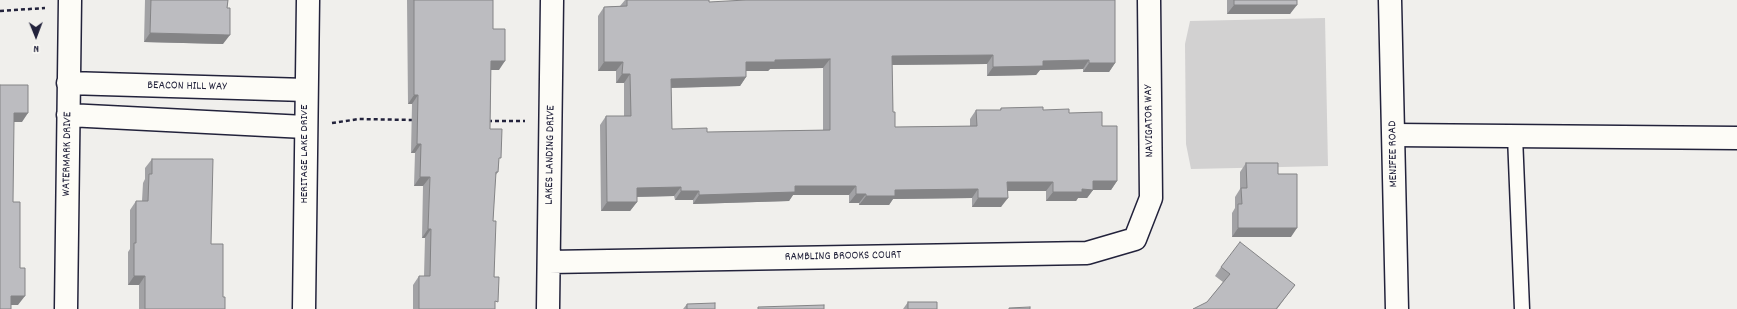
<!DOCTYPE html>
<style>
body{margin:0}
#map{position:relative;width:1737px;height:309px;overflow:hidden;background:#f0efec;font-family:Dekko,sans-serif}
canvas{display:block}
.north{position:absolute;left:16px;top:16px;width:40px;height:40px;-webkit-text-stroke:3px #fdfcf7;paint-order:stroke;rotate:179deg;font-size:11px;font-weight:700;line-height:16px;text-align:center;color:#22223b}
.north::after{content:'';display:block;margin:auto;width:14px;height:18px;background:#22223b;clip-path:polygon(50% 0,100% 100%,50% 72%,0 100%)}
</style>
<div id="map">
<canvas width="1737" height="309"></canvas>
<div class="north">N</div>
</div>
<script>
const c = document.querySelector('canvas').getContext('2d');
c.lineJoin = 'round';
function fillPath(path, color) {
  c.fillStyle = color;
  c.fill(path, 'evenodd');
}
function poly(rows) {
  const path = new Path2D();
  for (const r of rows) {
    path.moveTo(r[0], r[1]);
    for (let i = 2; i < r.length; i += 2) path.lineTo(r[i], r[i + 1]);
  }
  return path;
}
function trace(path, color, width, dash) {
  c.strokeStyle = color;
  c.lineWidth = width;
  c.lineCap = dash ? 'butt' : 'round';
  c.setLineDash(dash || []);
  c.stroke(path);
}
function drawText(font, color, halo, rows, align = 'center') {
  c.font = font + ' Dekko,sans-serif';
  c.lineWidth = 3.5;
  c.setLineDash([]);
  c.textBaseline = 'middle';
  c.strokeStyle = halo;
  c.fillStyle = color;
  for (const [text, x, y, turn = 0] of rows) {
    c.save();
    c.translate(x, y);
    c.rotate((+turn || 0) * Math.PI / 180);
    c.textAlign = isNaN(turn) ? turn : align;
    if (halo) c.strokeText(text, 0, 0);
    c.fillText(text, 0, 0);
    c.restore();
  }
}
const green = poly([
 [1325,18,1328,166,1191,169,1186,144,1185,44,1190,21]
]);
const path = poly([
 [0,11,45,8],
 [488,121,525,121],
 [332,123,359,119,415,120]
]);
const service = poly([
 [1515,136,1522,309]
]);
const minor = poly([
 [68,83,306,90],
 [68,115,305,127],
 [1394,135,1737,138],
 [549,262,1087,253,1135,239,1151,198,1149,0],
 [66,309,70,0],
 [548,309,552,0]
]);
const tertiary = poly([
 [304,309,308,0]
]);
const primary = poly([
 [1390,0,1397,309]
]);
const wall = poly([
 [145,0,228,0,227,8,223,44,144,42],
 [407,0,493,0,493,29,499,70,491,70,490,129,499,162,498,172,495,176,493,221,495,309,413,309,413,285,419,276,424,276,425,238,422,238,423,186,414,186,415,153,411,153,412,104,408,104],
 [625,0,709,0,709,2,1115,63,1109,72,1083,72,1083,69,1040,70,1036,75,987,76,987,64,892,65,893,112,895,127,970,126,970,119,976,110,1000,110,1001,108,1043,110,1069,113,1102,126,1117,181,1111,190,1093,190,1087,198,1078,198,1076,201,1046,201,1046,191,1007,191,1001,207,972,207,972,198,893,199,889,205,859,205,859,203,849,203,849,195,793,195,789,201,693,204,693,200,675,200,674,196,637,197,637,202,630,211,601,211,600,125,606,116,624,116,624,83,616,83,616,71,598,71,598,16,604,7,620,6],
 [823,68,823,130,707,132,672,129,671,88,740,86,746,77,746,71,768,71,770,69],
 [1227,0,1297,0,1290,14,1227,14],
 [152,159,211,244,225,309,139,309,139,285,128,285,128,252,130,249,130,210,136,201,142,201,143,183,145,179,145,168],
 [1246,163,1278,174,1291,237,1232,237,1232,213,1235,208,1235,197,1240,189,1240,172],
 [1221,267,1295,285,1288,294,1207,302,1223,282,1215,276],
 [908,302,937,309,903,309],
 [687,304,715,309,683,309]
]);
const shadedWall = poly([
 [1234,5,1297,5,1290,14,1227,14],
 [150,33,230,35,223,44,144,42],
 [993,55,987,64,886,65,892,56],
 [830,59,823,68,770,69,768,71,739,71,746,62,775,60],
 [1089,60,1083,69,1040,70,1036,75,987,76,993,67,1043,61],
 [491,61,505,61,499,70,485,70],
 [604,62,623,62,616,71,598,71],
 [1089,63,1115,63,1109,72,1083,72],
 [622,74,630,74,624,83,616,83],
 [746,77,740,86,665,88,671,79],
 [414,95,418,95,412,104,408,104],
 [14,113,28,113,22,122,8,122],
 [417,144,421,144,415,153,411,153],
 [420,177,430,177,423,186,414,186],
 [1093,181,1117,181,1111,190,1093,190,1087,198,1078,198,1076,201,1046,201,1053,192,1082,189],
 [1007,182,1053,182,1046,191,1001,191],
 [795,186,856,186,849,195,793,195,789,201,693,204,699,195],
 [681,187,674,196,630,197,637,188],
 [978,189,972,198,893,199,889,205,859,205,866,196,895,190],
 [681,191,699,191,693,200,675,200],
 [856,194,866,194,859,203,849,203],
 [978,198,1008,198,1001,207,972,207],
 [607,202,637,202,630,211,601,211],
 [1238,228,1297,228,1291,237,1232,237],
 [428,229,431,229,425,238,422,238],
 [134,276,145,276,139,285,128,285],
 [1295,285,1288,294,1277,309,1276,309],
 [11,296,25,296,18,305,5,305]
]);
const building = poly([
 [151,0,228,0,227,8,230,8,230,35,150,33,151,0],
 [414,0,493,0,493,29,505,29,505,61,491,61,490,129,502,129,501,158,499,158,498,172,496,172,493,221,496,221,494,277,499,277,498,302,495,301,495,309,419,309,419,276,430,276,431,229,428,229,430,177,420,177,421,144,417,144,418,95,414,95,414,0],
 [627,0,709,0,709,2,746,0,1115,0,1115,63,1089,63,1089,60,1043,61,1043,66,993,67,993,55,892,56,893,112,895,112,895,127,977,126,976,110,1001,110,1001,108,1043,107,1043,110,1069,109,1069,113,1102,112,1102,126,1117,126,1117,181,1093,181,1093,190,1082,189,1082,192,1053,192,1053,182,1007,182,1008,198,978,198,978,189,895,190,895,196,866,196,866,194,856,194,856,186,795,186,795,192,699,195,699,191,681,191,681,187,637,188,637,202,607,202,606,116,631,116,630,74,622,74,623,62,604,62,604,7,627,6,627,0],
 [830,59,830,130,707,132,707,128,672,129,671,79,746,77,746,62,775,62,775,60,830,59],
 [1234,0,1297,0,1297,5,1234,5,1234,0],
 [0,85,28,85,28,113,14,113,14,121,13,202,20,202,20,268,25,268,25,296,11,296,11,309,0,309,0,85],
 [152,159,213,159,211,244,223,244,223,297,225,297,225,309,145,309,145,276,134,276,134,243,136,243,136,201,148,201,149,174,152,174,152,159],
 [1246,163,1278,163,1278,174,1297,174,1297,228,1238,228,1238,204,1242,204,1241,188,1247,188,1246,163],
 [1240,242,1295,285,1276,309,1193,309,1207,302,1230,274,1221,267,1240,242],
 [908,302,937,302,937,309,908,309,908,302],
 [715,303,715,309,687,309,687,304,715,303],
 [824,305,824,309,758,309,758,307,824,305],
 [1030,307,1030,309,1009,309,1009,308,1030,307]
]);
const streetNames = [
 ["BEACON HILL WAY",187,87,1],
 ["NAVIGATOR WAY",1150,121,-91],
 ["WATERMARK DRIVE",68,154,-89],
 ["HERITAGE LAKE DRIVE",305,154,-90],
 ["MENIFEE ROAD",1394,154,-91],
 ["LAKES LANDING DRIVE",551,155,-89],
 ["RAMBLING BROOKS COURT",843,257,-1]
];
fillPath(green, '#d2d1d1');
trace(service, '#22223b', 17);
trace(minor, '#22223b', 25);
trace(tertiary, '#22223b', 25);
trace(primary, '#22223b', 25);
trace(path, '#22223b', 2.5, [4, 3]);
trace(service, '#fdfcf7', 14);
trace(minor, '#fdfcf7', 22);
trace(tertiary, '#fdfcf7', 22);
trace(primary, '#fdfcf7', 22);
fillPath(wall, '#a2a2a5');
fillPath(shadedWall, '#848486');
fillPath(building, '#bcbcc0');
trace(building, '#848486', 1);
drawText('12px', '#22223b', '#fdfcf7', streetNames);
</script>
